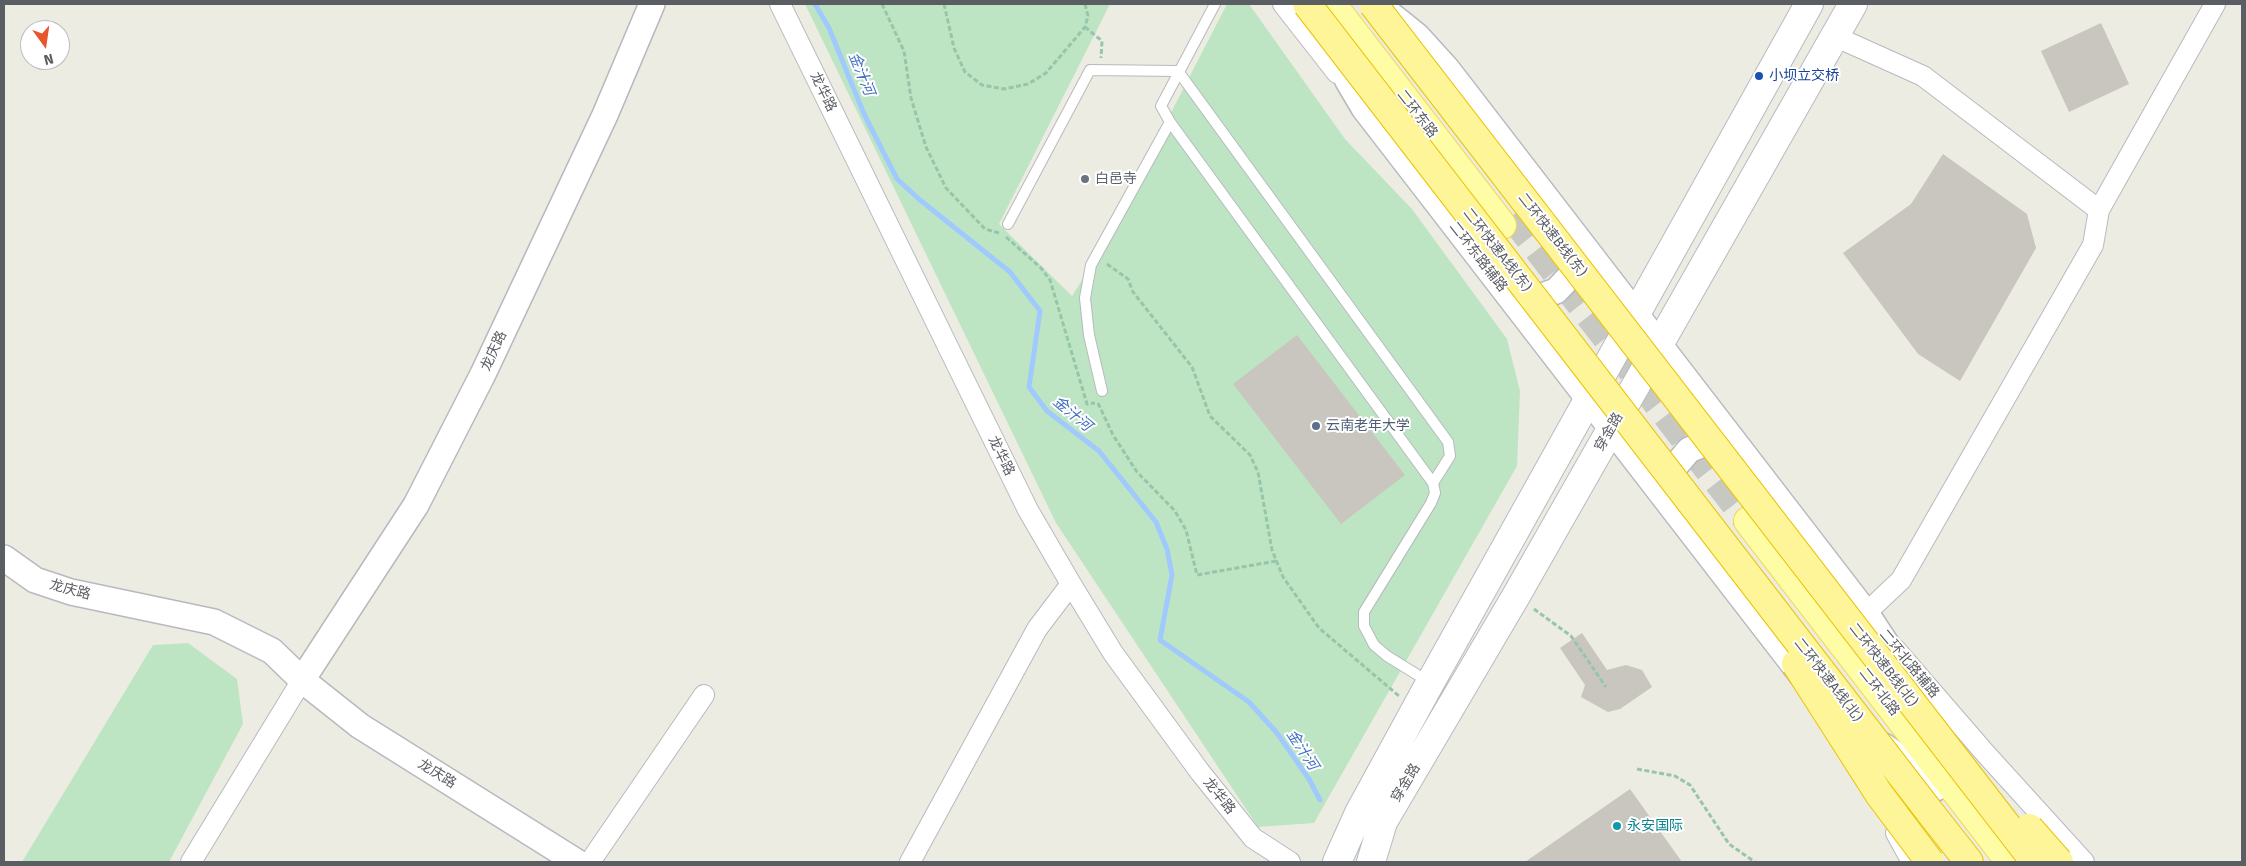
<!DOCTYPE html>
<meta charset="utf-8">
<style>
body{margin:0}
#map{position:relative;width:2246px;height:866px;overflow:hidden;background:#edece2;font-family:"Fira Sans",sans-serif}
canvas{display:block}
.frame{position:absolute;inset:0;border:5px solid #5a5d62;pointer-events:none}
.north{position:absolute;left:20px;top:20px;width:50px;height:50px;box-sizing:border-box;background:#fff;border:1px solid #bdbec0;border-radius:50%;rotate:166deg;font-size:14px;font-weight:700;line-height:20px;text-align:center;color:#5a5d62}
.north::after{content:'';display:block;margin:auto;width:18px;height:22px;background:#e7552d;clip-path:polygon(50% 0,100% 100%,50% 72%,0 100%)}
</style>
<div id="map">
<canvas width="2246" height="866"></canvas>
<div class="frame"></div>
<div class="north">N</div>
</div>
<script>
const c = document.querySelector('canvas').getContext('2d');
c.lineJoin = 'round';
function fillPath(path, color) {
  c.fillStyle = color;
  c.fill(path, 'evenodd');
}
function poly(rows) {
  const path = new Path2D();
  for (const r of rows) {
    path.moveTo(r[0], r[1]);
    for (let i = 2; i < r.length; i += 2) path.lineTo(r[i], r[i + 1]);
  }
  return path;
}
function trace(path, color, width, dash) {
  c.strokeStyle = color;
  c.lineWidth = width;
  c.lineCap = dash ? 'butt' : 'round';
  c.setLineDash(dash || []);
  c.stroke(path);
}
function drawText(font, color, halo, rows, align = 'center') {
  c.font = font + ' "Fira Sans","Noto Sans SC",sans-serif';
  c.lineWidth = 4;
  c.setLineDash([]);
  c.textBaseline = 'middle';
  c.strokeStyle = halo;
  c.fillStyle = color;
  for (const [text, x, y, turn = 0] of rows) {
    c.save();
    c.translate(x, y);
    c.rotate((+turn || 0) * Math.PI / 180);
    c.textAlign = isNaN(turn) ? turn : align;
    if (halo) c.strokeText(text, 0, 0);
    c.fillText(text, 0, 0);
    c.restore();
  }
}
const green = poly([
 [805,4,1110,4,999,224,1072,296,1097,256,1227,4,1249,4,1345,139,1412,209,1507,339,1520,391,1517,466,1314,823,1258,827,1056,523],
 [188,643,237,679,243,724,169,862,22,862,153,645]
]);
const stream = poly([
 [815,4,829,28,864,114,897,179,920,200,1010,272,1040,311,1029,387,1047,411,1099,451,1156,522,1167,549,1172,575,1160,640,1249,702,1277,733,1309,779,1320,800]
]);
const building = poly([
 [2101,23,2129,84,2069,112,2041,51],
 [1943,154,2027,214,2036,248,1960,381,1918,354,1843,253,1911,204],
 [1297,335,1405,475,1341,524,1233,384],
 [1582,633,1607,670,1626,665,1642,670,1652,687,1620,709,1608,712,1581,697,1585,685,1560,648],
 [1630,789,1682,862,1525,862]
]);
const primaryTunnel = poly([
 [1512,216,1748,521]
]);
const path = poly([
 [882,4,904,51,911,98,926,147,946,188,985,229,999,233],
 [944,4,954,48,965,72,982,85,1004,89,1028,84,1046,73,1085,27,1088,16,1085,4],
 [1085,27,1102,41,1101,58],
 [1006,237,1041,268,1050,280,1087,404,1095,403],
 [1107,264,1128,279,1133,292,1192,367,1210,416,1250,455,1258,472,1272,550,1283,577,1319,628,1399,696],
 [1098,403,1113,435,1137,472,1175,511,1186,530,1197,575,1276,561],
 [1534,609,1571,636,1606,687],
 [1637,769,1675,776,1690,785,1729,844,1755,862]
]);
const service = poly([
 [1215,4,1161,106,1170,122,1433,483,1435,493,1431,503,1364,612,1364,626,1374,645,1387,656,1429,682],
 [1008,224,1090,70,1178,71,1448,442,1450,456,1433,483],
 [1102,391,1089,335,1085,298,1091,265,1170,122]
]);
const minor = poly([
 [780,4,1028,510,1071,584,1113,653,1200,772,1253,838,1290,862],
 [1283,4,1337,73],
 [1834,36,1923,76,2099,210],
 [1875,624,1866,613,1901,580,2093,245,2099,210,2215,4],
 [1896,650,1985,753,2084,862],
 [1896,833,1912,862],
 [191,862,302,680],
 [590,862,704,695],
 [910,862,1037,629,1071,584]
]);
const tertiary = poly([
 [1386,11,1417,36,1447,69,1866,613,1891,651,1905,684],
 [1332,46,1348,81,1364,108,1807,682],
 [1516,295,1539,297,1556,291,1574,272,1577,264,1578,248],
 [1667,493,1672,470,1689,450,1713,440,1728,443],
 [4,558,35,580,71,592,214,622,272,651,302,680,360,726,577,862],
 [302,680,416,505,483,374,605,115,652,4],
 [1884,746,1917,770,1936,788]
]);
const secondary = poly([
 [1337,862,1359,813,1430,683,1809,4],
 [1371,862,1383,822,1516,596,1853,4]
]);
const primary = poly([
 [1332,4,1502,225],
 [1748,521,2010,862]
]);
const trunk = poly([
 [1929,811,1969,862]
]);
const trunkBridge = poly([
 [1307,4,1929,811],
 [1373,4,2035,862],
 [1796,664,1879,794,1930,862],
 [2029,828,2059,862]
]);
const markers = [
 [1759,76,5,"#1a4fb4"],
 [1085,179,5,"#6b7280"],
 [1316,426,5,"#5c6f8a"],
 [1617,826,5,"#0f9aa8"]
];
const transitNames = [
 ["小坝立交桥",1769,76]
];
const streetNames = [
 ["龙华路",823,92,64],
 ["二环东路",1417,114,52],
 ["二环快速B线(东)",1552,235,52],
 ["二环快速A线(东)",1497,250,52],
 ["二环东路辅路",1478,257,52],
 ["龙庆路",494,351,-65],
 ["穿金路",1609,432,-60],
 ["龙华路",1001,456,64],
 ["龙庆路",70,590,15],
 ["二环北路辅路",1909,664,50],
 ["二环快速B线(北)",1883,665,52],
 ["二环快速A线(北)",1828,680,52],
 ["二环北路",1879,692,52],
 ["龙庆路",437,774,32],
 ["穿金路",1406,783,-59],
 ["龙华路",1219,796,51]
];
const worshipNames = [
 ["白邑寺",1095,179]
];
const serviceNames = [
 ["云南老年大学",1326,426]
];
const cultureNames = [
 ["永安国际",1627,826]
];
const waterNames = [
 ["金汁河",861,74,68],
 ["金汁河",1072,414,40],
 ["金汁河",1302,750,57]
];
fillPath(green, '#bee5c3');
trace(stream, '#a0c9fe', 5);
fillPath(building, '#c8c6bf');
trace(primaryTunnel, '#c8c8c2', 28, [28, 14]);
trace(service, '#b7b9be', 12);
trace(minor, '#b7b9be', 22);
trace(tertiary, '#b7b9be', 28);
trace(secondary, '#b7bac0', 30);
trace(primary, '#f0da58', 30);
trace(trunk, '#ecc302', 30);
trace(path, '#97c5aa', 3, [5, 2.5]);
trace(service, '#fff', 10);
trace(minor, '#fff', 20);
trace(tertiary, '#fff', 25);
trace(secondary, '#fff', 28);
trace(primary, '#fefca5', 28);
trace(trunk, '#fdf598', 28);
trace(trunkBridge, '#ecc302', 30, []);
trace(trunkBridge, '#fdf598', 28);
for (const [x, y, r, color] of markers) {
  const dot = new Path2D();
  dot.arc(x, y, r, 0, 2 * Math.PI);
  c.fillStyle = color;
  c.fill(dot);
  trace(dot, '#fff', 2);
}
drawText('14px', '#164399', '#fff', transitNames, 'left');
drawText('14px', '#5a5d62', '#fff', streetNames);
drawText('14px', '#5b616d', '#fff', worshipNames, 'left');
drawText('14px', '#4e5e75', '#fff', serviceNames, 'left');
drawText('14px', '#0d838f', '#fff', cultureNames, 'left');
drawText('italic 15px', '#4370c1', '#fff', waterNames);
</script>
